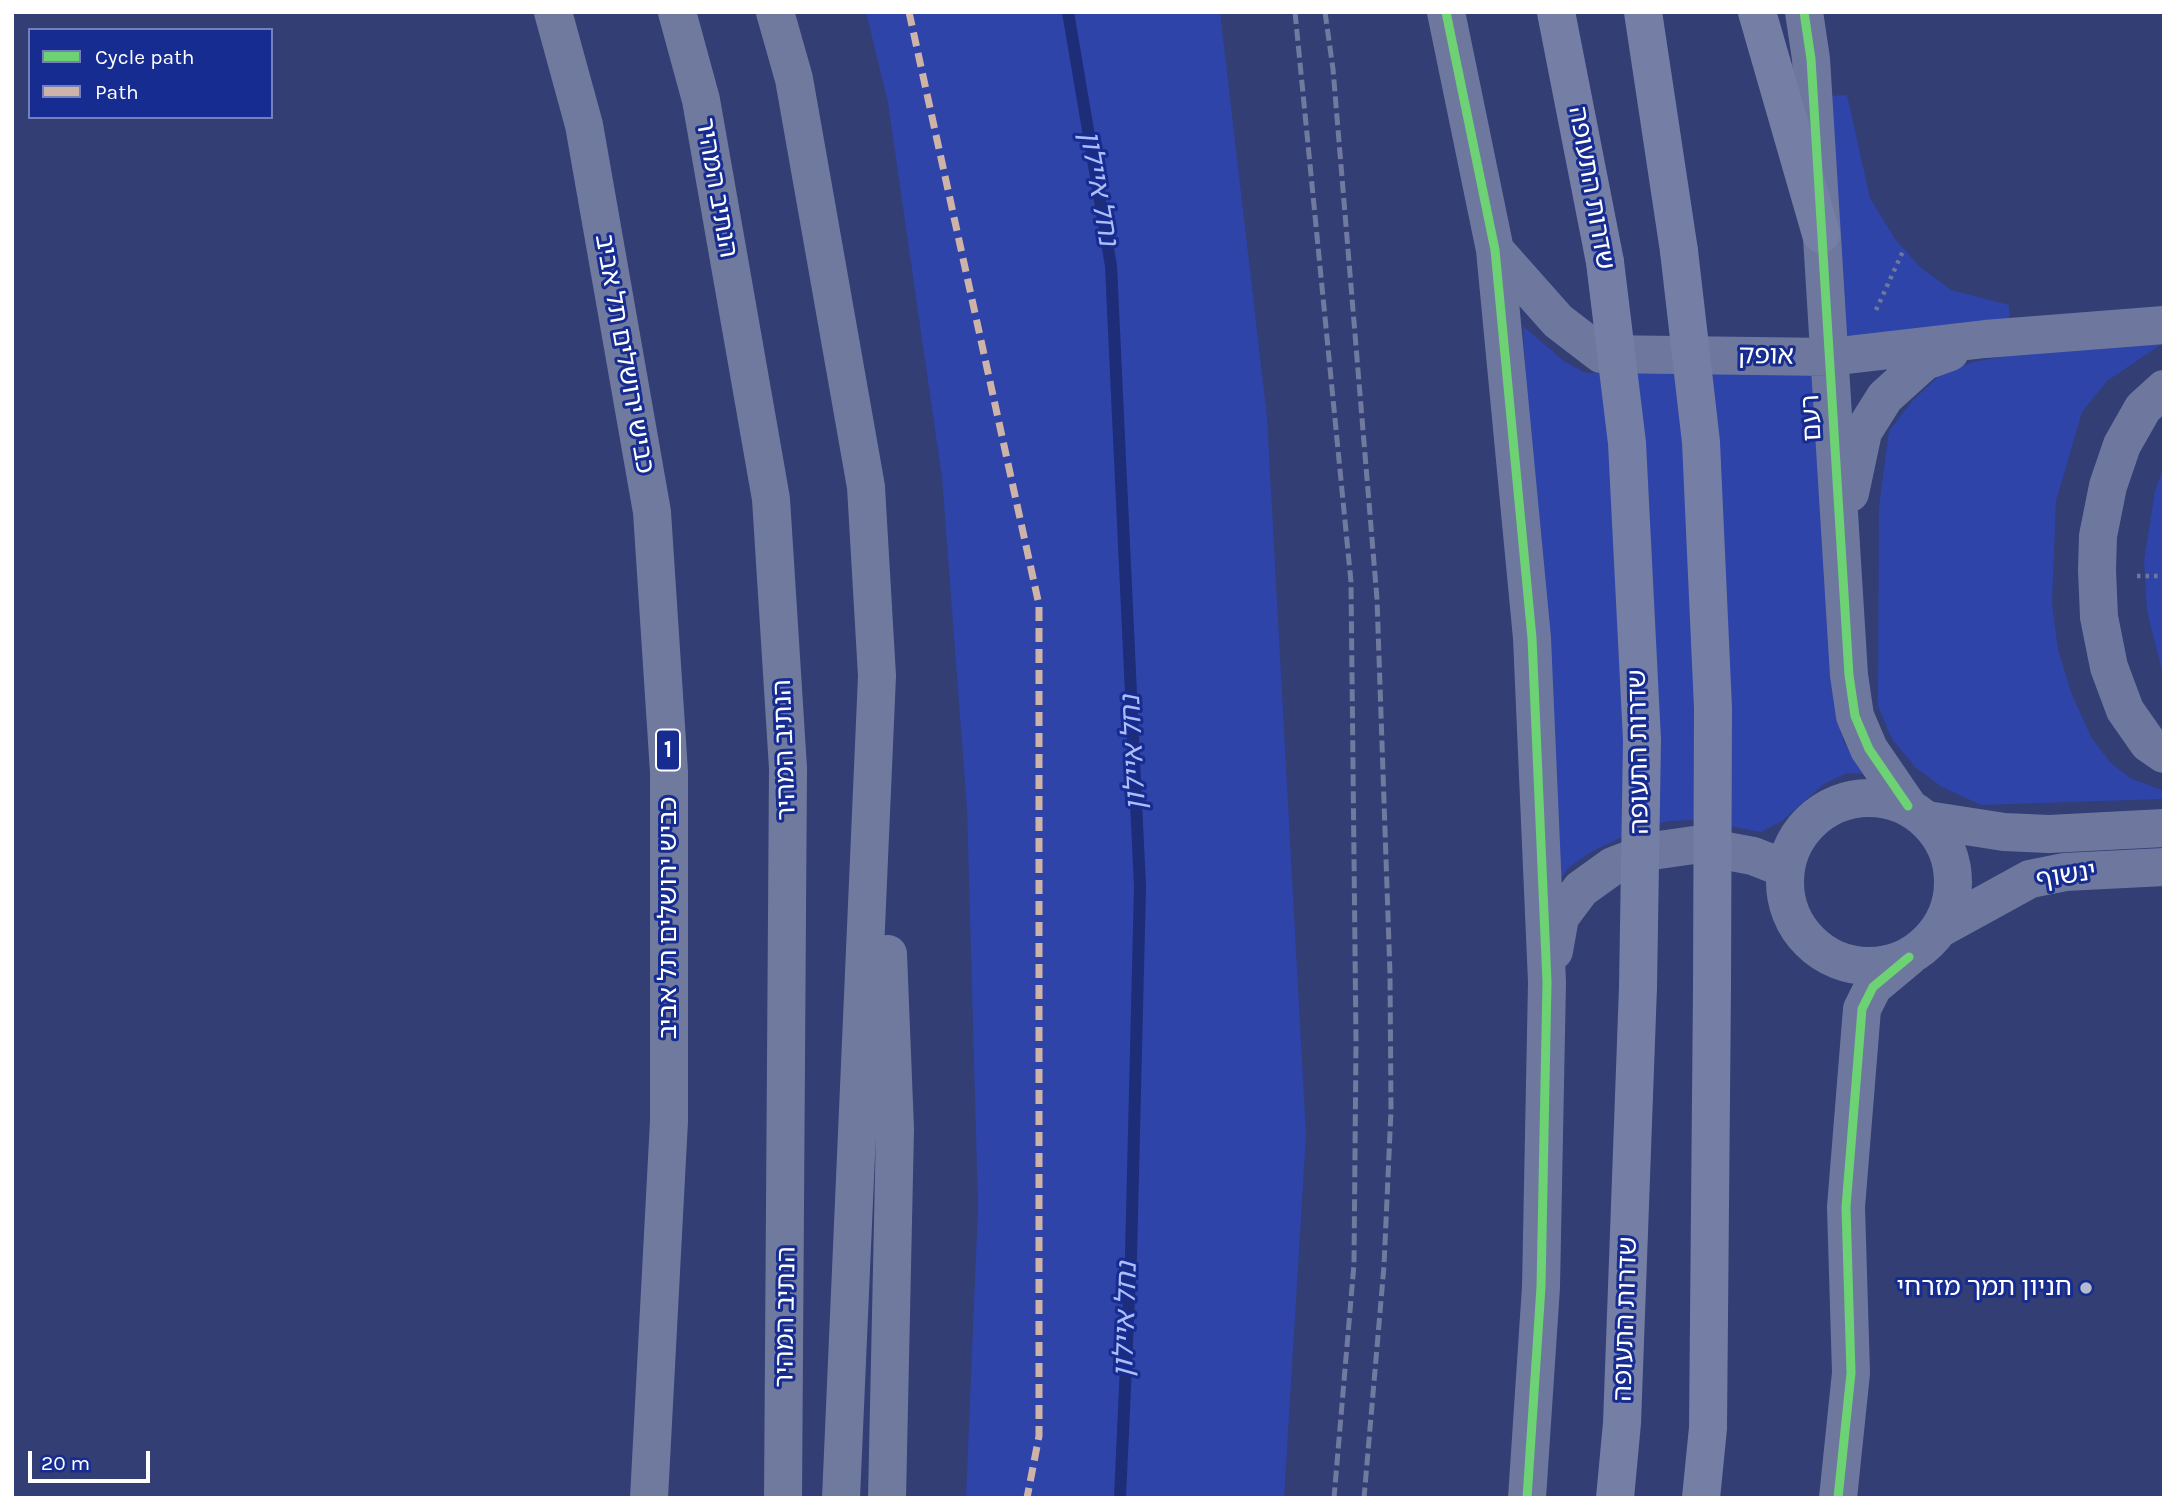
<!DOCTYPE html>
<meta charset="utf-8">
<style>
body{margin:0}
#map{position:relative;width:2176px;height:1510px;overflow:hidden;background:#323e74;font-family:Karla,sans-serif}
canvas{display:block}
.frame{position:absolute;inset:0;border:14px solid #fff;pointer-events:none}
.legend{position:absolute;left:28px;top:28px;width:245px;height:91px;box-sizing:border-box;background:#162c90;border:2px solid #7380bc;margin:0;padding:9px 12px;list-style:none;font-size:21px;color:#fff}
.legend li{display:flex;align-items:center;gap:14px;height:35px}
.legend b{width:35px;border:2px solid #7380bc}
.scale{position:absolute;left:28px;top:1451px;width:122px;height:32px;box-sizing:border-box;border:4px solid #fff;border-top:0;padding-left:9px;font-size:21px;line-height:24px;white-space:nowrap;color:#fff;-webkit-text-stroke:5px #162c90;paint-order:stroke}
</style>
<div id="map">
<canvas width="2176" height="1510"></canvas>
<div class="frame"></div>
<ul class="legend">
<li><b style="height:9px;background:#6cd273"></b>Cycle path</li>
<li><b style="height:9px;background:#ceb3a9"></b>Path</li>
</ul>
<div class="scale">20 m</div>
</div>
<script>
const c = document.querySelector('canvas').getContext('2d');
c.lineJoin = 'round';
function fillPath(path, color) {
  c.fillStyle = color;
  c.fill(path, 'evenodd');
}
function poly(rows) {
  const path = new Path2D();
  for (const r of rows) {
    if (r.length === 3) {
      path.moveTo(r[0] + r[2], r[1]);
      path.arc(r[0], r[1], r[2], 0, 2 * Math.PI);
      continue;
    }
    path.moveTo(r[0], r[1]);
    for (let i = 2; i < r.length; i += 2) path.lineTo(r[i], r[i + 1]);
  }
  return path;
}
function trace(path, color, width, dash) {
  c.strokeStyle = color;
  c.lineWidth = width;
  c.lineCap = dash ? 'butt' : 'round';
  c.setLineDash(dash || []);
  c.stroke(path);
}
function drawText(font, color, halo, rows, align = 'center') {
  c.font = font + ' Karla,"Noto Sans Hebrew",sans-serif';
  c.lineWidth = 6;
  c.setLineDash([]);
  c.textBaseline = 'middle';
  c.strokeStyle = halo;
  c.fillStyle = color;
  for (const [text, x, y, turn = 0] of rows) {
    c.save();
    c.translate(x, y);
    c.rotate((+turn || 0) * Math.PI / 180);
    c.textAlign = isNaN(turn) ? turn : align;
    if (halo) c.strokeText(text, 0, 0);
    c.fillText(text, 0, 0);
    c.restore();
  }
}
const green = poly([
 [866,12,1220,12,1267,417,1306,1135,1284,1498,966,1498,978,1207,967,808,942,478,888,103],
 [1847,95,1870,198,1895,239,1920,267,1951,290,2009,305,2010,322,1842,339,1831,96],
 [1523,326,1565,362,1586,373,1817,371,1836,712,1844,742,1863,774,1847,773,1824,784,1782,821,1761,832,1694,820,1668,821,1630,833,1591,852,1568,868,1552,892],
 [2162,344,2107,381,2082,412,2056,501,2052,604,2058,649,2071,692,2091,737,2110,762,2130,778,2164,791,2164,799,1981,805,1942,787,1916,768,1892,739,1878,706,1879,507,1889,431,1913,400,1940,375,1973,362,2043,349],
 [2164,465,2164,679,2147,611,2144,561,2155,491]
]);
const stream = poly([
 [1068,12,1111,266,1140,887,1131,1255,1120,1498]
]);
const path = poly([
 [1876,310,1904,249],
 [2137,576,2164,576]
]);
const minor = poly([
 [1446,12,1495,250,1532,638,1547,982,1541,1287,1527,1498],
 [1804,12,1811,59,1849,675,1855,716,1869,749,1908,806],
 [1495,250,1558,321,1601,354,1830,357,1985,339,2164,325],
 [2164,389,2143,408,2122,445,2108,486,2098,536,2097,570,2099,617,2109,667,2125,710,2148,743,2164,754],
 [1850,493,1863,432,1885,397,1925,361,1950,352],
 [1869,882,84],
 [1927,820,2004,832,2049,834,2164,828],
 [1939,929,2030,879,2065,872,2164,867],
 [1554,951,1560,917,1581,889,1613,866,1652,851,1694,845,1753,856,1786,869],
 [1838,1498,1851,1373,1846,1207,1862,1009,1873,987,1909,957]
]);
const secondary = poly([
 [1556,12,1605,262],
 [1643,12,1679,251],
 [1757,12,1821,234],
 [1615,1498,1622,1423,1638,987],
 [1701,1498,1708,1428,1712,987]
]);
const motorway = poly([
 [553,12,584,125,652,512,669,772,669,1121,649,1498],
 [677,12,701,100,771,499,788,768,783,1498],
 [775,12,794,79,866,487,877,676,841,1498],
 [887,1498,895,1129,888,954]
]);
const rail = poly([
 [1295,12,1351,582,1356,1041,1354,1264,1334,1498],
 [1325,12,1333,69,1377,599,1390,974,1391,1110,1384,1266,1364,1498]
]);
const secondaryBridge = poly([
 [1679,251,1701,442,1713,708,1712,987],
 [1605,262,1627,443,1642,740,1638,987]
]);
const quiet = poly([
 [909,12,1039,605,1039,1436,1027,1498]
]);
const cycleway = poly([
 [1446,12,1495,250,1532,638,1547,982,1541,1287,1527,1498],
 [1804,12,1811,59,1849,675,1855,716,1869,749,1908,806],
 [1838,1498,1851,1373,1846,1207,1862,1009,1873,987,1909,957]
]);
const markers = [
 [2086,1288,7,"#b7bbce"]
];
const shields = [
 [668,750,24]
];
const shieldNames = [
 ["1",668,750]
];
const streetNames = [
 ["הנתיב המהיר",716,188,80],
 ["שדרות התעופה",1591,188,80],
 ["כביש ירושלים תל אביב",624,354,80],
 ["אופק",1766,356,1],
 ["רעם",1812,418,-93],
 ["הנתיב המהיר",785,750,-92],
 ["שדרות התעופה",1639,752,-91],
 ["ינשוף",2066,876,-9],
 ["כביש ירושלים תל אביב",669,918,-90],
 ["הנתיב המהיר",786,1317,-89],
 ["שדרות התעופה",1626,1319,-88]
];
const poiNames = [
 ["חניון תמך מזרחי",2072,1288]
];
const waterNames = [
 ["נחל איילון",1098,188,80],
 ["נחל איילון",1134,753,-93],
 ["נחל איילון",1126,1320,-88]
];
fillPath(green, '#2e44a8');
trace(stream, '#1d2d78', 12);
trace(path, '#6e789f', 4.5, [3.5, 5]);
trace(minor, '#6e789f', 38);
trace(secondary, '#757ea4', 38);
trace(motorway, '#707a9f', 38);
trace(rail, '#707a9f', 5, [12, 5]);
trace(secondaryBridge, '#757ea4', 38);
trace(quiet, '#ceb3a9', 7, [14, 7]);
trace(cycleway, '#6cd273', 9);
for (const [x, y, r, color] of markers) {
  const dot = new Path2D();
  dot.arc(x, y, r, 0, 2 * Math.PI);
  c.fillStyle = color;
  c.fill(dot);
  trace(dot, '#162c90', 2.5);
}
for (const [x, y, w] of shields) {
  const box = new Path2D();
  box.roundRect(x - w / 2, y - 20.5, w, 41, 5);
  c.fillStyle = '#162c90';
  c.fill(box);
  trace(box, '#fff', 2);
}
drawText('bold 24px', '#fff', null, shieldNames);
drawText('26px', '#fff', '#162c90', streetNames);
drawText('26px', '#fff', '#162c90', poiNames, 'right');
drawText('italic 28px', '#afbdf7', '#162c90', waterNames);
</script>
